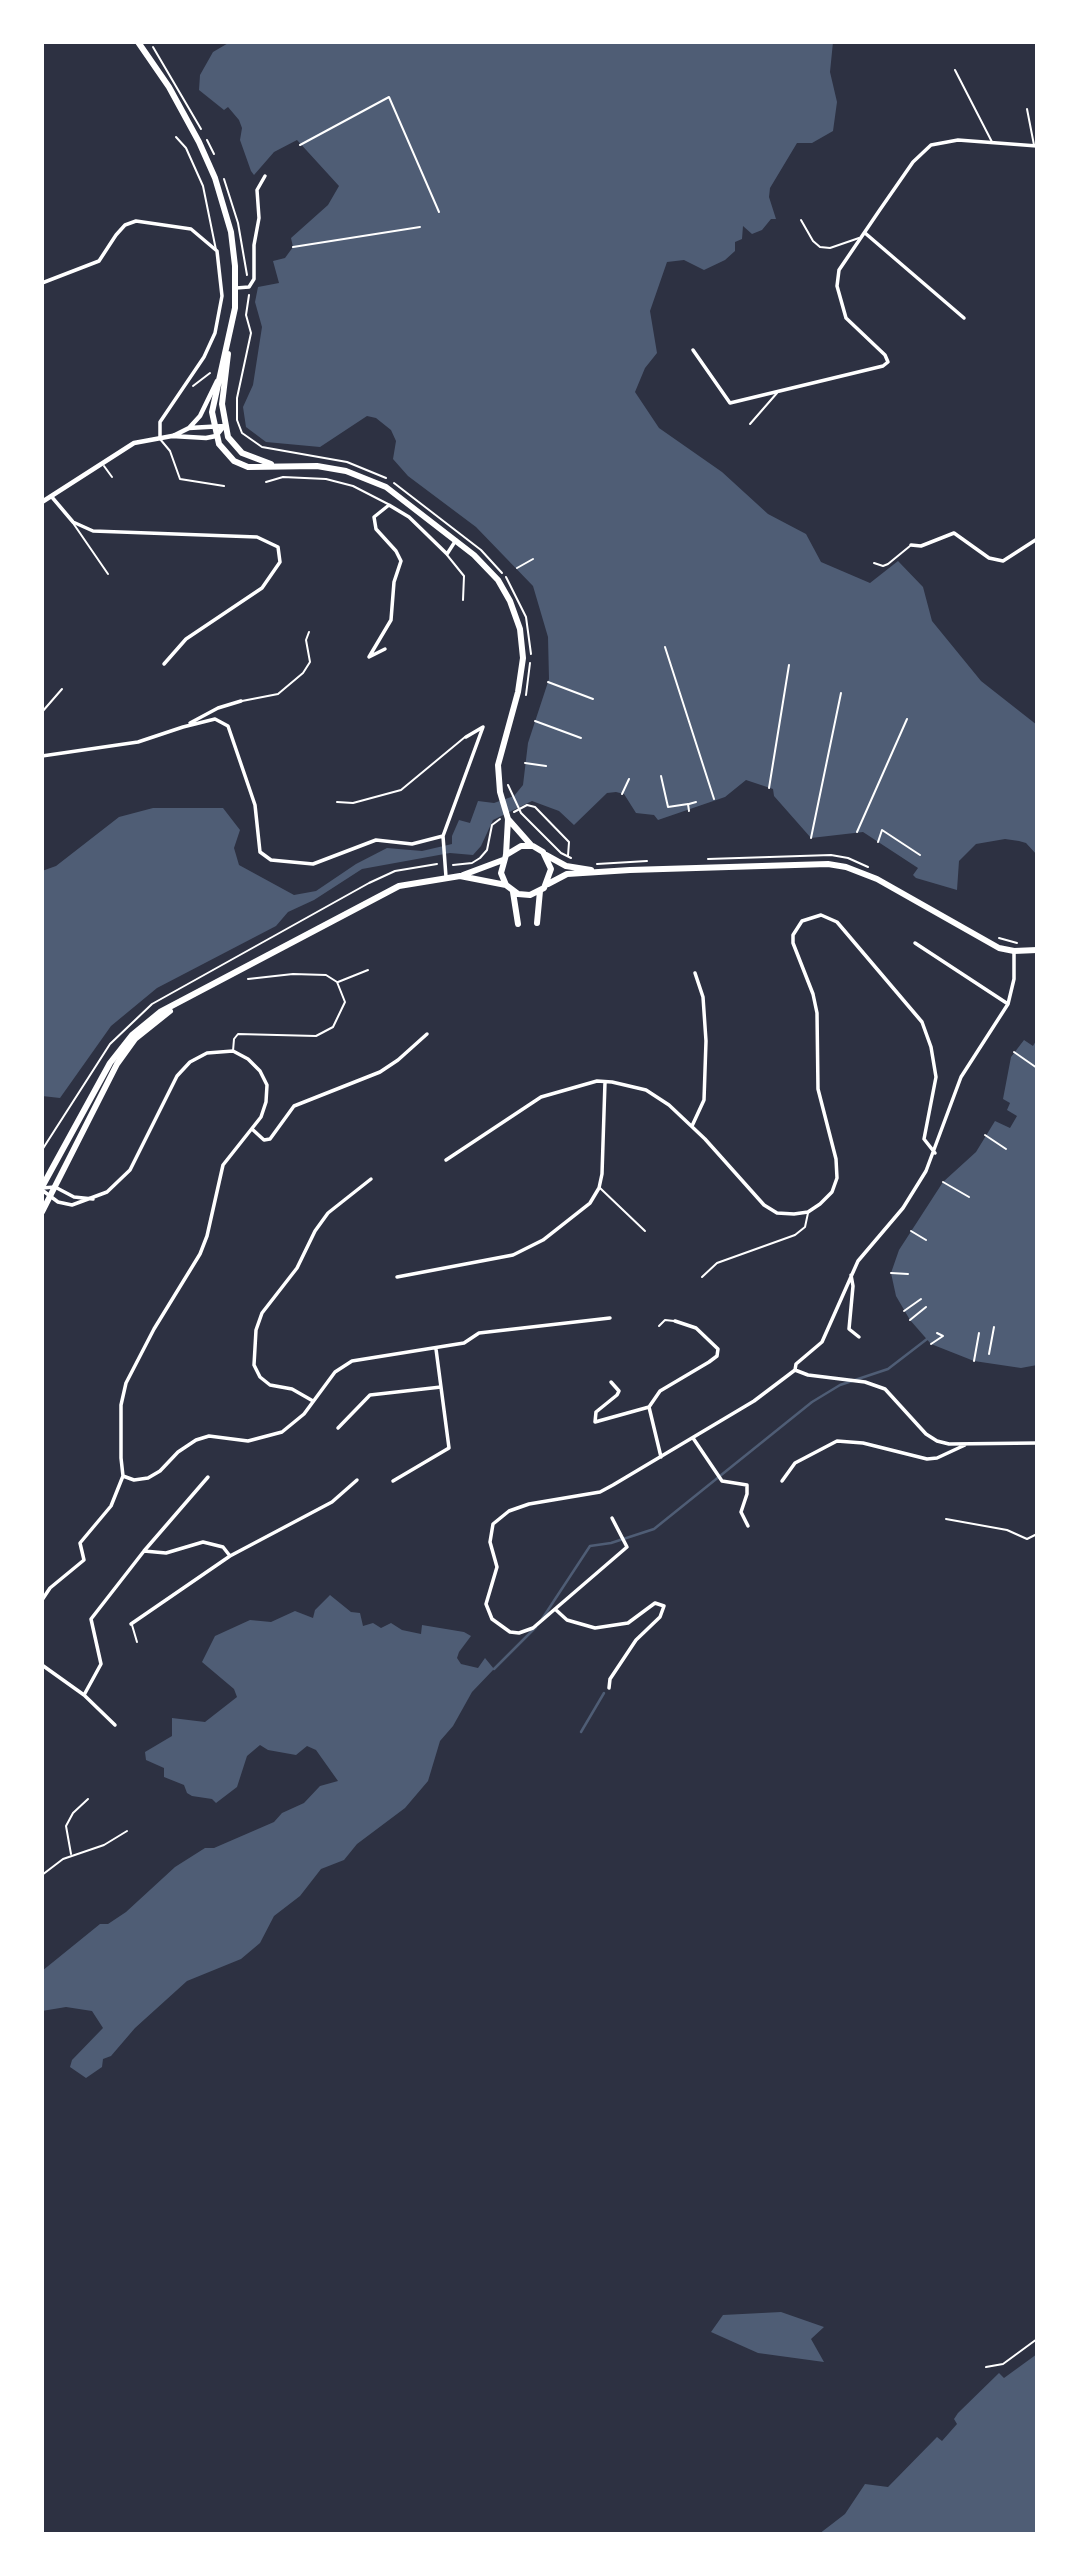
<!DOCTYPE html>
<style>
body{margin:0}
#map{position:relative;width:1079px;height:2576px;overflow:hidden;background:#2d3142;font-family:Commissioner,sans-serif}
canvas{display:block}
.frame{position:absolute;inset:0;border:44px solid #fff;pointer-events:none}
</style>
<div id="map">
<canvas width="1079" height="2576"></canvas>
<div class="frame"></div>
</div>
<script>
const c = document.querySelector('canvas').getContext('2d');
c.lineJoin = 'round';
function fillPath(path, color) {
  c.fillStyle = color;
  c.fill(path, 'evenodd');
}
function poly(rows) {
  const path = new Path2D();
  for (const r of rows) {
    path.moveTo(r[0], r[1]);
    for (let i = 2; i < r.length; i += 2) path.lineTo(r[i], r[i + 1]);
  }
  return path;
}
function trace(path, color, width, dash) {
  c.strokeStyle = color;
  c.lineWidth = width;
  c.lineCap = dash ? 'butt' : 'round';
  c.setLineDash(dash || []);
  c.stroke(path);
}
const water = poly([
 [230,42,833,42,830,72,837,102,833,131,812,143,797,143,770,188,769,197,776,219,771,219,762,230,752,234,743,226,742,239,735,242,735,251,725,260,704,270,684,260,667,262,650,311,657,353,645,368,635,392,659,428,722,472,768,514,806,534,821,562,870,583,898,561,923,587,932,621,981,681,1037,725,1037,855,1026,843,1019,841,1005,839,976,844,959,861,957,890,916,878,913,875,918,868,863,832,811,838,774,796,773,789,746,780,725,797,658,820,654,815,636,813,624,794,616,792,607,793,574,825,559,811,532,801,493,820,481,846,473,855,450,853,362,869,314,900,288,912,276,926,157,988,111,1026,60,1098,42,1096,42,871,56,866,119,817,153,808,223,808,240,830,234,848,239,865,294,895,316,891,356,864,387,848,422,851,452,844,452,836,459,820,470,823,478,801,494,803,514,796,523,785,528,743,549,679,548,637,533,586,476,527,408,476,393,459,396,441,391,430,376,418,367,416,320,447,266,442,246,427,243,407,253,385,262,327,255,302,258,287,279,283,273,261,285,258,293,247,291,238,328,205,339,186,297,140,274,152,254,175,251,171,240,140,242,128,239,120,228,107,224,110,199,90,200,75,213,52],
 [1037,1039,1037,1365,1021,1368,974,1361,931,1344,910,1320,896,1296,891,1273,899,1250,943,1182,976,1152,995,1121,1010,1128,1017,1116,1007,1110,1010,1103,1003,1099,1011,1057,1024,1040,1033,1046],
 [330,1595,351,1612,360,1613,363,1626,373,1623,381,1628,391,1623,402,1630,421,1634,422,1625,464,1632,471,1636,459,1652,457,1658,461,1664,478,1668,485,1658,494,1669,472,1692,453,1726,440,1741,428,1781,405,1808,357,1844,344,1860,321,1869,300,1896,274,1916,260,1943,241,1959,187,1981,135,2028,111,2056,103,2059,102,2067,86,2078,70,2067,72,2060,103,2028,92,2011,66,2007,42,2011,42,1971,100,1924,108,1924,126,1912,175,1867,205,1848,214,1848,274,1822,282,1813,304,1803,320,1786,338,1781,316,1750,307,1746,296,1755,268,1750,260,1745,247,1756,237,1787,216,1803,212,1799,192,1796,187,1793,184,1785,164,1777,164,1768,146,1760,145,1752,172,1736,172,1718,205,1722,237,1697,234,1689,202,1662,215,1636,250,1620,271,1622,295,1611,313,1618,315,1610],
 [781,2312,824,2327,811,2339,824,2362,758,2353,711,2332,723,2315],
 [1037,2354,1037,2534,819,2534,845,2514,865,2484,888,2487,937,2437,942,2441,957,2424,954,2419,958,2413,999,2373,1004,2378]
]);
const stream = poly([
 [542,1619,590,1546,611,1543,654,1529,812,1402,840,1385,888,1369,927,1339],
 [494,1669,536,1627],
 [581,1732,604,1693]
]);
const path = poly([
 [153,47,201,129],
 [207,140,214,154],
 [300,145,389,97,439,212],
 [224,179,238,223,247,275],
 [293,247,420,227],
 [249,295,246,315,251,333,237,398,237,420,242,433,262,447,347,462,386,478],
 [193,386,210,373],
 [394,483,481,550,502,573],
 [517,568,533,559],
 [506,577,526,617,531,654],
 [665,647,714,799],
 [548,682,593,699],
 [526,695,530,663],
 [535,721,581,738],
 [525,763,546,766],
 [661,776,668,807,688,804,689,811],
 [508,785,521,813,561,853,571,858],
 [769,788,789,665],
 [622,794,629,779],
 [689,804,696,802],
 [514,812,527,805,535,807,569,842,568,856],
 [857,832,907,719],
 [811,838,841,693],
 [878,842,882,830,920,855],
 [708,859,831,855,848,858,868,867],
 [597,864,647,861],
 [453,865,472,863,480,858,487,850,492,825,500,819],
 [999,938,1017,943],
 [1014,1052,1037,1068],
 [985,1135,1006,1149],
 [42,1150,110,1044,152,1004,369,883,395,871,437,864],
 [943,1182,969,1197],
 [911,1231,926,1240],
 [891,1273,908,1274],
 [904,1311,921,1299],
 [910,1320,926,1307],
 [931,1344,943,1336,937,1333],
 [989,1354,994,1327],
 [974,1361,979,1333]
]);
const service = poly([
 [955,70,992,142],
 [1027,109,1034,145],
 [176,137,186,148,203,186,216,250],
 [801,220,813,241,820,247,830,248,859,238],
 [750,424,777,393],
 [160,439,170,451,180,479,224,486],
 [104,466,112,477],
 [266,482,283,477,326,479,353,486,388,504],
 [73,523,108,574],
 [447,555,464,576,463,600],
 [874,563,883,566,888,564,910,546],
 [242,701,278,694,303,673,310,662,306,640,309,632],
 [42,712,62,689],
 [337,802,353,803,401,790,465,737],
 [338,982,368,970],
 [233,1051,234,1039,238,1034,316,1036,333,1027,345,1002,337,982,326,975,293,974,248,979],
 [600,1188,645,1231],
 [702,1277,717,1263,795,1235,805,1227,808,1213],
 [659,1326,665,1320,674,1321],
 [946,1519,1007,1530,1027,1539,1037,1534],
 [132,1625,137,1642],
 [71,1854,66,1826,73,1813,88,1799],
 [42,1875,63,1859,104,1845,127,1831],
 [986,2367,1003,2364,1037,2339]
]);
const minor = poly([
 [150,42,152,42],
 [865,233,964,318],
 [42,283,99,261,116,235,125,225,136,221,191,229,217,251,222,296,215,333,204,357,160,422,160,438],
 [236,288,249,287,254,279,254,245,259,218,257,190,265,176],
 [693,350,730,403,883,366,888,362,885,355,846,318,837,286,839,270,879,211,913,162,931,145,958,140,1037,146],
 [51,496,73,522,93,531,257,537,278,547,280,562,262,588,186,639,164,664],
 [911,545,921,546,954,533,989,558,1003,561,1037,539],
 [385,649,369,657,391,620,394,582,401,561,396,551,376,529,374,517,389,505,409,517,447,554,456,540],
 [190,723,218,708,241,701],
 [183,727,215,719,228,726,255,805,260,852,271,860,313,864,376,840,412,844,443,836],
 [42,756,138,742,183,727],
 [446,877,443,836,483,727,466,737],
 [915,943,1008,1004],
 [1014,951,1014,979,1008,1004,961,1077,926,1171,903,1208,858,1261,822,1342,796,1364,795,1370,808,1375,865,1382,885,1389,926,1434,937,1441,949,1444,1037,1443],
 [692,1126,704,1100,706,1041,703,997,695,973],
 [252,1129,264,1140,270,1139,294,1106,380,1072,398,1060,427,1034],
 [446,1160,541,1097,597,1081,612,1082,646,1090,669,1105,705,1139,764,1205,777,1213,794,1214,808,1212,820,1204,832,1192,837,1178,836,1159,818,1089,817,1013,813,994,793,943,793,935,802,921,821,915,837,922,922,1022,931,1047,936,1077,924,1139,935,1153],
 [42,1188,55,1187,74,1197,93,1199],
 [42,1190,58,1202,72,1205,107,1192,130,1170,177,1076,190,1062,207,1053,233,1051,248,1059,260,1071,267,1085,266,1102,261,1117,223,1165,207,1236,200,1254,154,1329,126,1383,121,1405,121,1458,123,1476,134,1480,148,1478,160,1471,178,1452,196,1440,209,1436,248,1441,282,1432,304,1414,335,1372,352,1361,464,1343,479,1333,610,1318],
 [851,1275,853,1286,849,1329,859,1337],
 [397,1277,513,1255,543,1240,590,1203,599,1188,602,1174,605,1082],
 [611,1382,619,1391,617,1395,596,1412,595,1422,649,1407],
 [313,1401,292,1389,270,1385,260,1377,254,1365,256,1330,262,1313,297,1268,315,1231,328,1213,371,1179],
 [338,1428,370,1395,441,1387],
 [693,1438,722,1481,747,1485,747,1494,741,1512,748,1526],
 [661,1457,649,1407,660,1391,709,1362,717,1356,718,1349,696,1328,675,1321],
 [393,1481,449,1448,436,1349],
 [782,1481,795,1463,837,1441,863,1443,927,1459,937,1458,965,1445],
 [144,1551,208,1477],
 [42,1600,50,1588,84,1560,80,1543,111,1506,123,1476],
 [555,1609,627,1547,612,1518],
 [131,1624,230,1556],
 [42,1665,84,1695,115,1725],
 [609,1688,610,1679,636,1640,660,1617,664,1606,655,1603,628,1623,595,1628,567,1620,555,1609,533,1628,519,1633,510,1632,492,1619,486,1604,497,1567,490,1542,493,1524,509,1511,529,1504,600,1492,613,1485,754,1401,795,1370],
 [84,1695,101,1664,91,1619,144,1551,166,1553,203,1542,223,1547,230,1556,332,1502,357,1480]
]);
const tertiary = poly([
 [189,428,200,416,217,381],
 [173,436,189,428,224,426],
 [42,502,134,443,172,436,206,438,216,436,224,426]
]);
const primary = poly([
 [138,42,169,87,199,142,215,178,231,232,235,266,235,308,212,412,219,444,234,461,248,467,317,466,346,471,386,487,474,555,498,580,510,601,520,629,523,658,518,692,498,765,500,792,508,819,506,855,501,873,506,885,518,894,530,895,544,888,551,869,543,852,533,846,521,846,506,855],
 [228,354,222,404,228,437,242,453,271,464],
 [508,819,531,845],
 [546,855,566,866,591,870],
 [463,875,503,860],
 [548,884,567,874,630,870,828,864,846,867,877,879,999,948,1014,951,1037,950],
 [513,892,518,924],
 [537,923,540,891],
 [42,1187,110,1063,132,1035,160,1012,399,886,460,876,506,885],
 [42,1212,117,1064,135,1039,170,1011]
]);
fillPath(water, '#4f5d75');
trace(stream, '#4f5d75', 2.5);
trace(path, '#fff', 2);
trace(service, '#fff', 2);
trace(minor, '#fff', 3.5);
trace(tertiary, '#fff', 4.5);
trace(primary, '#fff', 6);
</script>
